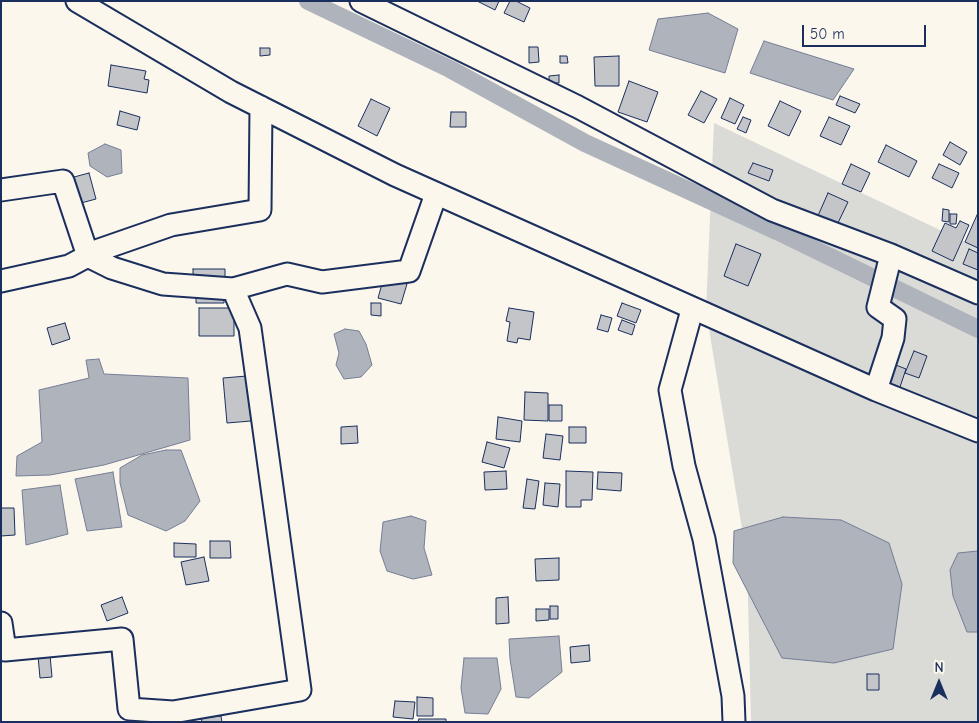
<!DOCTYPE html>
<style>
body{margin:0}
#map{position:relative;width:979px;height:723px;overflow:hidden;background:#fbf7ec;font-family:"Comic Neue",sans-serif}
canvas{display:block}
.frame{position:absolute;inset:0;border:2px solid #1b2f5e;pointer-events:none}
.north{position:absolute;left:914px;top:658px;width:50px;height:50px;-webkit-text-stroke:4px #fbf7ec;paint-order:stroke;rotate:0deg;font-size:14px;font-weight:700;line-height:20px;text-align:center;color:#1b2f5e}
.north::after{content:'';display:block;margin:auto;width:18px;height:22px;background:#1b2f5e;clip-path:polygon(50% 0,100% 100%,50% 72%,0 100%)}
.scale{position:absolute;left:802px;top:25px;width:124px;height:22px;box-sizing:border-box;border:2px solid #1b2f5e;border-top:0;padding-left:6px;font-size:15px;line-height:18px;white-space:nowrap;color:#1b2f5e;-webkit-text-stroke:4px #fbf7ec;paint-order:stroke}
</style>
<div id="map">
<canvas width="979" height="723"></canvas>
<div class="frame"></div>
<div class="north">N</div>
<div class="scale">50 m</div>
</div>
<script>
const c = document.querySelector('canvas').getContext('2d');
c.lineJoin = 'round';
function fillPath(path, color) {
  c.fillStyle = color;
  c.fill(path, 'evenodd');
}
function poly(rows) {
  const path = new Path2D();
  for (const r of rows) {
    path.moveTo(r[0], r[1]);
    for (let i = 2; i < r.length; i += 2) path.lineTo(r[i], r[i + 1]);
  }
  return path;
}
function trace(path, color, width, dash) {
  c.strokeStyle = color;
  c.lineWidth = width;
  c.lineCap = dash ? 'butt' : 'round';
  c.setLineDash(dash || []);
  c.stroke(path);
}
const green = poly([
 [714,123,978,248,978,722,751,722,747,559,706,311]
]);
const water = poly([
 [708,13,738,29,725,73,649,50,658,19,708,13],
 [764,41,854,69,833,100,750,73,764,41],
 [105,144,121,150,122,173,107,177,90,166,88,153,105,144],
 [345,329,359,331,366,344,372,365,361,377,344,379,336,365,339,353,334,334,345,329],
 [99,359,104,374,188,378,190,440,104,465,50,475,16,476,17,456,42,442,39,390,89,378,86,360,99,359],
 [166,450,181,450,200,501,185,521,166,531,128,515,120,483,120,468,142,455,166,450],
 [113,472,122,527,87,531,75,479,113,472],
 [60,485,68,534,26,545,22,490,60,485],
 [411,516,426,521,424,548,432,575,413,579,387,571,380,551,383,522,411,516],
 [783,517,841,520,889,543,902,584,893,649,834,663,782,658,733,563,734,531,783,517],
 [978,551,978,632,967,632,953,596,950,570,958,553,978,551],
 [559,636,562,672,529,698,516,697,510,659,509,639,559,636],
 [464,658,497,658,501,689,488,714,465,713,461,688,464,658]
]);
const canal = poly([
 [308,1,450,69,585,143,779,232,978,329]
]);
const building = poly([
 [477,1,499,1,495,10,477,1],
 [510,1,516,1,530,8,524,22,504,13,510,1],
 [529,47,538,47,539,62,529,63,529,47],
 [260,48,270,48,270,55,260,56,260,48],
 [560,56,567,56,568,63,560,63,560,56],
 [619,56,619,86,595,86,594,57,619,56],
 [111,65,146,71,144,79,149,80,147,93,108,86,111,65],
 [559,75,559,83,549,83,549,76,559,75],
 [629,81,658,92,647,122,618,112,629,81],
 [701,91,717,99,704,123,688,115,701,91],
 [840,96,860,104,855,113,836,105,840,96],
 [730,98,744,105,735,124,721,118,730,98],
 [371,99,390,108,377,136,358,126,371,99],
 [780,101,801,111,789,136,768,126,780,101],
 [120,111,140,117,137,130,117,125,120,111],
 [451,112,466,112,466,127,450,127,451,112],
 [743,117,751,120,746,133,737,129,743,117],
 [829,117,850,126,841,145,820,136,829,117],
 [950,142,967,152,960,165,943,155,950,142],
 [886,145,917,161,909,177,878,162,886,145],
 [753,163,773,170,769,181,748,173,753,163],
 [851,164,870,173,861,192,842,184,851,164],
 [939,164,959,173,952,188,932,178,939,164],
 [89,173,96,199,81,203,74,177,89,173],
 [828,193,848,202,836,227,817,218,828,193],
 [943,209,949,210,949,222,942,221,943,209],
 [950,214,957,214,956,224,950,224,950,214],
 [977,215,978,215,978,248,965,242,977,215],
 [960,221,969,225,953,261,932,251,945,223,956,228,960,221],
 [736,244,761,254,748,286,724,276,736,244],
 [969,249,978,253,978,270,963,264,969,249],
 [193,269,225,269,225,283,193,283,193,269],
 [384,277,407,284,401,304,378,298,384,277],
 [196,291,224,291,224,303,196,303,196,291],
 [371,303,381,303,381,316,371,315,371,303],
 [622,303,641,310,636,323,617,316,622,303],
 [199,308,234,308,234,336,199,336,199,308],
 [509,308,534,312,530,340,518,338,517,343,507,341,510,322,506,321,509,308],
 [601,315,612,318,608,332,597,329,601,315],
 [622,320,635,325,632,335,618,330,622,320],
 [65,323,70,339,52,345,47,328,65,323],
 [914,351,927,356,919,378,905,373,914,351],
 [888,362,906,369,900,387,881,380,888,362],
 [247,376,251,421,227,423,223,378,247,376],
 [525,392,548,393,548,421,524,420,525,392],
 [549,405,562,405,562,421,549,421,549,405],
 [498,417,522,421,520,442,496,439,498,417],
 [357,426,358,443,341,444,341,427,357,426],
 [569,427,586,427,586,443,569,443,569,427],
 [546,434,563,436,560,460,543,458,546,434],
 [487,442,510,448,504,468,482,462,487,442],
 [506,471,507,489,485,490,484,472,506,471],
 [566,471,593,472,592,500,581,500,581,507,566,507,566,471],
 [598,472,622,473,621,491,597,489,598,472],
 [527,479,539,481,535,509,523,508,527,479],
 [545,483,560,484,558,507,543,505,545,483],
 [1,508,14,508,15,535,1,536,1,508],
 [210,541,230,541,231,558,210,558,210,541],
 [174,543,196,544,196,557,174,557,174,543],
 [204,557,209,581,186,585,181,562,204,557],
 [559,558,559,580,536,581,535,559,559,558],
 [122,597,128,613,107,621,101,605,122,597],
 [508,597,509,623,496,624,496,598,508,597],
 [550,606,558,606,558,619,550,619,550,606],
 [536,609,549,609,549,620,536,621,536,609],
 [589,645,590,661,571,663,570,647,589,645],
 [50,655,52,677,40,678,38,656,50,655],
 [867,674,879,674,879,690,867,690,867,674],
 [417,697,433,698,433,716,417,716,417,697],
 [395,701,415,702,413,719,393,717,395,701],
 [221,716,222,722,202,722,201,718,221,716],
 [419,719,446,719,446,722,418,722,419,719]
]);
const minor = poly([
 [77,1,231,92,395,175,876,390,893,338,895,319,878,307,891,255],
 [361,1,578,107,772,210,891,255,978,293],
 [1,190,63,181,88,256,112,268,163,284,233,289,287,274,322,282,409,271,436,194],
 [1,281,69,266,99,250,171,225,260,210,261,107],
 [692,310,670,390,684,466,704,539,733,696,734,722],
 [876,390,978,431],
 [1,623,5,650,122,639,129,709,173,712,300,690,250,328,233,289]
]);
fillPath(green, '#dadad7');
fillPath(water, '#afb3bb');
trace(water, '#747e96', 1);
trace(canal, '#afb3bb', 18);
fillPath(building, '#c3c5c9');
trace(building, '#1b2f5e', 1);
trace(minor, '#1b2f5e', 25);
trace(minor, '#fbf7ec', 21);
</script>
